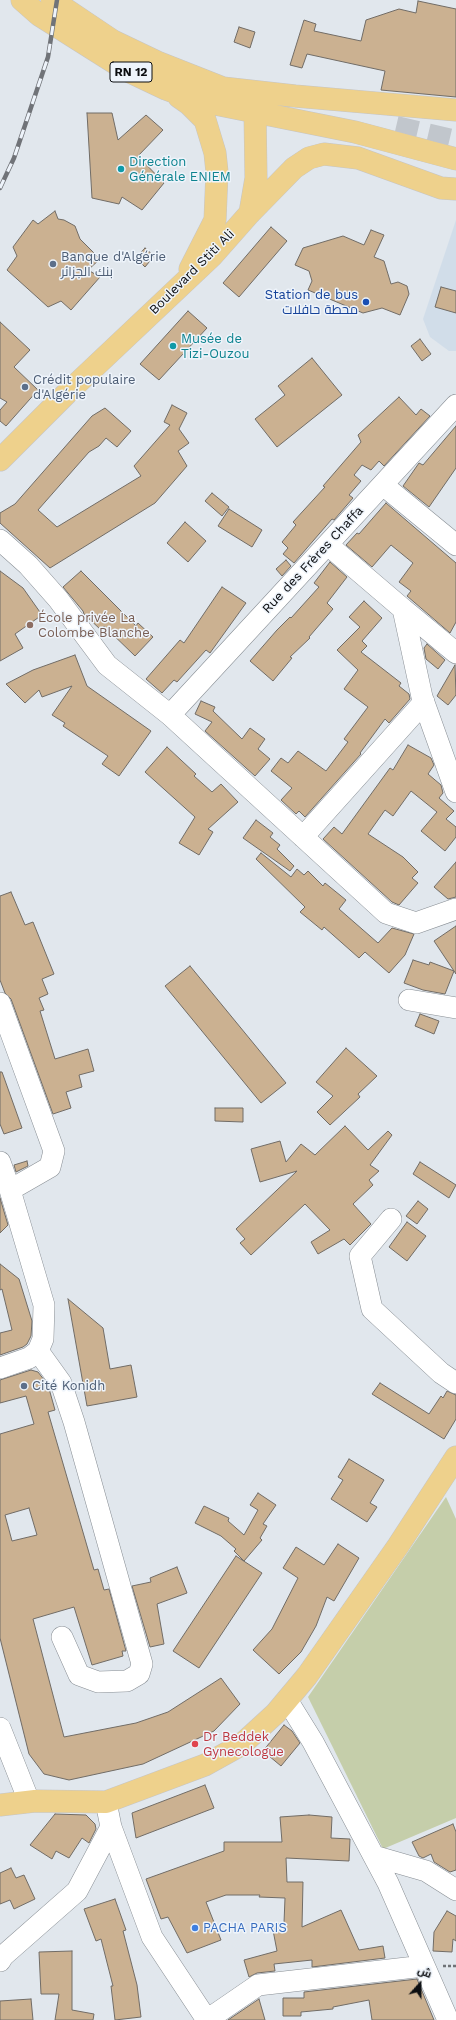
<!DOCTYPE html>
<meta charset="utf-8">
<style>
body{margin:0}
#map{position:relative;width:456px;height:2020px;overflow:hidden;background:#e1e7ed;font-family:"Work Sans",Cairo,sans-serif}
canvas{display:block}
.north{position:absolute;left:400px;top:1964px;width:40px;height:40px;-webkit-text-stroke:3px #eef4fb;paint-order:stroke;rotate:21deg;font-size:11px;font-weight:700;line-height:16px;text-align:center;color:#0c0e11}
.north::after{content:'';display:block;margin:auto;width:14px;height:18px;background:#0c0e11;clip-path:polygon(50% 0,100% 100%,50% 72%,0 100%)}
</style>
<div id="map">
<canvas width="456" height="2020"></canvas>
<div class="north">ش</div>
</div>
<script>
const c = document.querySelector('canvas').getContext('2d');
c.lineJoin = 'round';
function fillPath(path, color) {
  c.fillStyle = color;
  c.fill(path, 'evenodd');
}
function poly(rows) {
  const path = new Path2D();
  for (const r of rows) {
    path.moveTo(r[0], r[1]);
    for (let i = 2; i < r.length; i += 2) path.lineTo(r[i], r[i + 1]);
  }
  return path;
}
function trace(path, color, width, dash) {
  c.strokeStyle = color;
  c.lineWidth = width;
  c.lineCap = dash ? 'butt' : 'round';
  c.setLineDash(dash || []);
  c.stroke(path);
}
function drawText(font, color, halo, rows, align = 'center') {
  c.font = font + ' "Work Sans",Cairo,sans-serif';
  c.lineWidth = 3;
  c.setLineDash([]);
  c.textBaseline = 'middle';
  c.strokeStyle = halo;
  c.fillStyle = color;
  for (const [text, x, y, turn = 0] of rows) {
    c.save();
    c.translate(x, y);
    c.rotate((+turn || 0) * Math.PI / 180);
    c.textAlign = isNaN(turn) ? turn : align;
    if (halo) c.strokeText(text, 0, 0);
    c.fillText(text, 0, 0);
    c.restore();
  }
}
const built = poly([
 [456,220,456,351,449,351,430,337,423,319]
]);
const green = poly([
 [446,1497,456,1519,456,1818,383,1849,308,1697]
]);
const building = poly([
 [418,1,456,9,456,97,381,90,385,71,307,54,302,68,290,65,304,20,316,24,314,31,361,41,366,20,399,9,416,13,418,1],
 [239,27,255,32,250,48,234,42,239,27],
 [87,113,112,113,118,140,146,115,163,130,138,156,164,183,142,210,122,197,119,204,92,198,87,113],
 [55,211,58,219,64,220,75,226,80,239,100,259,88,270,100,277,71,310,61,301,48,307,7,270,17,256,13,247,33,220,38,224,55,211],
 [271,227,287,241,239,297,223,283,271,227],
 [371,230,384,235,374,257,384,261,391,284,398,282,407,286,409,294,400,315,382,308,363,313,308,290,312,281,309,271,295,265,303,248,343,236,364,245,371,230],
 [145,248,154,256,145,267,136,258,145,248],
 [441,287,456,291,456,313,435,307,441,287],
 [188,311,207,328,159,380,140,364,188,311],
 [0,322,30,350,14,367,38,390,6,426,0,421,0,410,7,402,0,398,0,322],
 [420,339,431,354,422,361,411,346,420,339],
 [312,358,342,395,277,447,255,419,285,395,278,386,312,358],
 [399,397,416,415,421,409,430,416,384,466,379,461,371,470,362,465,354,475,361,481,349,495,353,498,334,520,332,519,294,563,283,554,288,548,282,542,296,525,293,522,325,487,323,486,361,442,358,435,399,397],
 [172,405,187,413,179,429,189,443,178,451,187,466,155,503,50,568,0,523,0,513,15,504,92,416,105,408,131,431,117,447,106,438,99,446,89,452,38,510,57,527,141,476,134,466,170,425,164,422,172,405],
 [456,426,456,468,429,507,403,486,419,463,423,465,456,426],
 [212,493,229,507,222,516,205,501,212,493],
 [386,503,456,563,456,622,450,633,407,596,411,591,399,582,413,563,391,545,372,567,346,545,357,533,359,534,386,503],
 [229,509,262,530,252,547,218,526,229,509],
 [185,522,206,541,188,562,167,543,185,522],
 [286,560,291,566,282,576,276,569,286,560],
 [330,562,347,577,327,603,333,609,309,637,310,638,290,657,292,658,273,681,250,661,277,630,290,617,291,618,319,587,314,583,330,562],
 [0,571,23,588,42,615,15,634,23,648,0,661,0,571],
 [81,571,136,626,138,623,153,637,135,656,104,626,101,630,84,614,83,611,63,587,81,571],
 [222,587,246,603,210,653,206,650,177,682,174,680,162,693,146,679,180,640,184,643,222,587],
 [364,601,382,618,362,641,367,646,361,652,401,683,399,686,409,694,410,699,389,723,385,719,360,753,361,754,305,817,299,811,296,814,281,800,292,788,271,771,281,758,288,763,298,751,326,771,348,742,344,739,368,707,344,689,358,670,337,650,360,627,349,617,364,601],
 [427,644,445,660,438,669,426,659,424,648,427,644],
 [75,655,87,686,151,731,119,776,102,764,108,756,63,726,65,723,52,715,72,686,42,697,39,690,25,703,6,684,33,670,75,655],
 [455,665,456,695,448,705,437,696,455,665],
 [201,701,215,707,213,711,242,739,250,728,265,739,258,749,270,759,255,776,205,731,212,722,195,714,201,701],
 [408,745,431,758,434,765,428,774,441,785,443,793,439,798,454,811,446,819,456,827,456,837,445,851,421,831,437,812,411,791,393,816,385,810,368,834,403,857,418,872,412,878,418,883,399,905,392,902,323,839,334,827,342,834,390,768,393,770,408,745],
 [167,747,196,774,194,776,212,792,221,784,238,802,208,829,213,832,199,855,179,843,195,817,145,772,167,747],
 [256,820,273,833,270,837,280,845,277,849,294,866,290,871,243,838,256,820],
 [261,853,291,877,297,869,304,875,308,871,323,886,325,883,346,900,339,909,378,943,392,928,414,934,405,955,389,973,365,952,359,958,324,927,322,930,300,912,305,907,256,859,261,853],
 [456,862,456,897,448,899,434,887,456,862],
 [11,892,25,925,33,922,54,974,42,979,48,994,39,998,44,1010,40,1011,55,1059,88,1049,94,1071,79,1075,82,1087,66,1092,71,1108,53,1114,11,999,5,993,0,980,0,896,11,892],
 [456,926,456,974,434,941,456,926],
 [413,960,429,965,430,962,454,971,445,994,423,990,404,983,413,960],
 [190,966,286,1083,261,1103,165,986,190,966],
 [420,1014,439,1021,434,1034,415,1026,420,1014],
 [346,1048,377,1076,358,1094,360,1097,330,1125,317,1112,333,1096,316,1082,346,1048],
 [0,1072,2,1072,22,1128,4,1134,0,1124,0,1072],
 [215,1108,243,1108,243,1122,215,1121,215,1108],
 [345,1126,368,1150,388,1131,392,1135,370,1165,379,1171,369,1180,373,1185,353,1204,371,1224,350,1245,344,1239,318,1254,311,1242,330,1230,305,1204,251,1255,240,1243,245,1239,236,1229,297,1171,260,1182,251,1149,280,1141,286,1162,301,1144,315,1155,345,1126],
 [27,1161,28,1166,16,1172,14,1165,27,1161],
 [420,1162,456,1185,449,1198,413,1174,420,1162],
 [0,1198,8,1225,0,1233,0,1198],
 [418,1201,428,1209,417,1224,406,1216,418,1201],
 [407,1222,426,1236,407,1261,389,1247,407,1222],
 [0,1264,19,1279,32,1321,31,1336,27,1344,23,1347,0,1355,0,1333,12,1330,2,1289,0,1290,0,1264],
 [68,1299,103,1328,110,1369,131,1365,137,1397,87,1406,68,1299],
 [31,1370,38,1372,48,1385,55,1410,48,1412,94,1570,98,1569,104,1590,109,1589,126,1651,122,1651,123,1656,92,1665,74,1607,33,1619,64,1737,136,1723,168,1712,221,1678,240,1704,214,1731,143,1764,69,1780,44,1774,29,1754,0,1638,0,1434,34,1424,26,1396,0,1403,0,1380,31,1370],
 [29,1508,37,1535,12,1541,5,1515,29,1508],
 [380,1383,429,1414,441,1396,443,1398,447,1391,456,1395,456,1419,444,1439,372,1394,380,1383],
 [349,1459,384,1480,370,1503,377,1507,367,1522,331,1499,343,1480,338,1477,349,1459],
 [258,1493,276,1505,263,1524,267,1526,260,1538,262,1540,244,1561,234,1551,236,1549,221,1536,195,1523,204,1506,229,1518,228,1521,244,1535,258,1510,250,1505,258,1493],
 [338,1544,359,1558,334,1601,327,1597,316,1626,301,1652,279,1674,253,1650,272,1629,298,1578,283,1568,296,1547,324,1565,338,1544],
 [236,1556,262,1573,199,1668,173,1651,236,1556],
 [177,1567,187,1593,157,1604,164,1644,150,1647,132,1586,151,1582,150,1578,177,1567],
 [284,1725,292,1731,300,1743,281,1766,263,1751,284,1725],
 [205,1785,214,1808,136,1838,132,1813,205,1785],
 [55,1814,86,1815,95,1824,96,1829,89,1843,82,1838,69,1858,56,1851,52,1859,30,1845,55,1814],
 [309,1815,332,1817,331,1838,350,1839,349,1861,286,1858,287,1882,303,1882,302,1927,341,1910,359,1950,383,1946,385,1958,312,1967,312,1960,274,1964,275,1971,257,1973,249,1977,244,1960,277,1951,272,1925,284,1923,285,1898,259,1897,260,1895,226,1895,206,1902,221,1940,187,1953,168,1917,161,1919,146,1879,224,1851,224,1842,282,1842,280,1817,309,1815],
 [453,1824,456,1832,456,1870,450,1872,434,1862,431,1854,423,1858,419,1856,412,1842,453,1824],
 [11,1868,16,1878,24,1875,35,1899,14,1909,10,1900,0,1904,0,1873,11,1868],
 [115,1899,126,1930,123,1931,137,1985,141,2017,115,2020,111,1986,113,1986,101,1939,96,1941,84,1909,115,1899],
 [447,1911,456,1916,456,1941,453,1939,452,1952,433,1951,434,1932,447,1911],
 [72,1951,72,2010,94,2014,93,2020,55,2020,59,1994,41,1994,39,1952,72,1951],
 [417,1979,434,2020,372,2020,369,2000,333,2007,333,2009,301,2012,301,2016,283,2016,283,1998,304,1998,304,1992,417,1979],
 [31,1999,33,2020,0,2020,0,2001,31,1999],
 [259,1999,265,2020,228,2020,259,1999]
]);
const majorTunnel = poly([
 [396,127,456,141]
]);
const path = poly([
 [443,1966,456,1966]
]);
const minor = poly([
 [383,485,456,545],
 [0,540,28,565,58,599,107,665,170,715,386,913,416,923,456,909],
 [328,545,403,609,422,697,456,792],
 [403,609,456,653],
 [170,715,456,405],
 [303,837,424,702],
 [409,1000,456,1008],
 [0,1003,54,1151,50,1167,10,1190],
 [0,1162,10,1190,44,1305,43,1339,38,1351,29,1358,0,1368],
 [391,1219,360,1256,372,1309,441,1373,456,1383],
 [38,1351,61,1383,74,1422,142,1664,139,1674,127,1681,98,1682,79,1675,62,1637],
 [287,1700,313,1742,388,1883,448,2020],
 [0,1728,29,1801],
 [106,1802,111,1827,152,1937,207,2020],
 [374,1856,426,1871,456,1890],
 [0,1961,3,1956,77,1891,111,1827],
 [207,2020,258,1985,424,1966]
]);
const major = poly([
 [22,0,39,15,126,70,166,89,195,100,355,132,456,159],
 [52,0,113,41,157,62,223,88,295,96,456,110],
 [179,97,189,104,205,120,215,153,217,172,215,220,190,269],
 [250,213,256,178,255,112],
 [0,460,67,393,212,256,250,213,294,168,309,158,324,154,358,158,441,188,456,189],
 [0,1805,35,1801,106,1802,205,1765,241,1745,276,1713,307,1676,398,1546,456,1457]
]);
const rail = poly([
 [0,188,14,158,48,57,57,0]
]);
const markers = [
 [121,169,4,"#0f9aa8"],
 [53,264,4,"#5c6f8a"],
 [366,302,4,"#1a4fb4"],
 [173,346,4,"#0f9aa8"],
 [25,387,4,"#5c6f8a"],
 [30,625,4,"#8d6e63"],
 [24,1386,4,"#5c6f8a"],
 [195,1744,4,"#e0444e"],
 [195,1928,4,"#3f7fe0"]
];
const shields = [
 [131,72,42]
];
const shieldNames = [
 ["RN 12",131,72]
];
const cultureNames = [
 ["Direction",129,162],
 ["Générale ENIEM",129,177],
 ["Musée de",181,339],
 ["Tizi-Ouzou",181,354]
];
const serviceNames = [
 ["Banque d'Algérie",61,257],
 ["بنك الجزائر",61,272],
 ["Crédit populaire",33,380],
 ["d'Algérie",33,395],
 ["Cité Konidh",32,1386]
];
const streetNames = [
 ["Boulevard Stiti Ali",192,272,-45],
 ["Rue des Frères Chaffa",313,560,-47]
];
const transitNames = [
 ["Station de bus",358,295],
 ["محطة حافلات",358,310]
];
const educationNames = [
 ["École privée La",38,618],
 ["Colombe Blanche",38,633]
];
const healthNames = [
 ["Dr Beddek",203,1737],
 ["Gynecologue",203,1752]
];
const shopNames = [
 ["PACHA PARIS",203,1928]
];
fillPath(built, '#d1dde9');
fillPath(green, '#c5ceaa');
fillPath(building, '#cbb191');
trace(building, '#716c66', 1);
trace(majorTunnel, '#c1c6cc', 22, [22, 11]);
trace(minor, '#888e94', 22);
trace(major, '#c5c5c6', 23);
trace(path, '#6f7377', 2.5, [3, 2]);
trace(minor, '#fff', 21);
trace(major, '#eed18c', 22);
trace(rail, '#707378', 4.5);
trace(rail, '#eef4fb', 3, [9]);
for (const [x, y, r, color] of markers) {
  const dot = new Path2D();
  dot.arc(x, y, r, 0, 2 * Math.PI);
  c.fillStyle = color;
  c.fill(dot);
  trace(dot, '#eef4fb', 1.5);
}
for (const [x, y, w] of shields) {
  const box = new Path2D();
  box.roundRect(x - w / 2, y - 10, w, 20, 3);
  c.fillStyle = '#eef4fb';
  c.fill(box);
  trace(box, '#0c0e11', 1);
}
drawText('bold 12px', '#0c0e11', null, shieldNames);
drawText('13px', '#0d838f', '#eef4fb', cultureNames, 'left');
drawText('13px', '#4e5e75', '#eef4fb', serviceNames, 'left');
drawText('13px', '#0c0e11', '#eef4fb', streetNames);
drawText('13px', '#164399', '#eef4fb', transitNames, 'right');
drawText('13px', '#785e54', '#eef4fb', educationNames, 'left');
drawText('13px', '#be3a42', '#eef4fb', healthNames, 'left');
drawText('13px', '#366cbe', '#eef4fb', shopNames, 'left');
</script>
